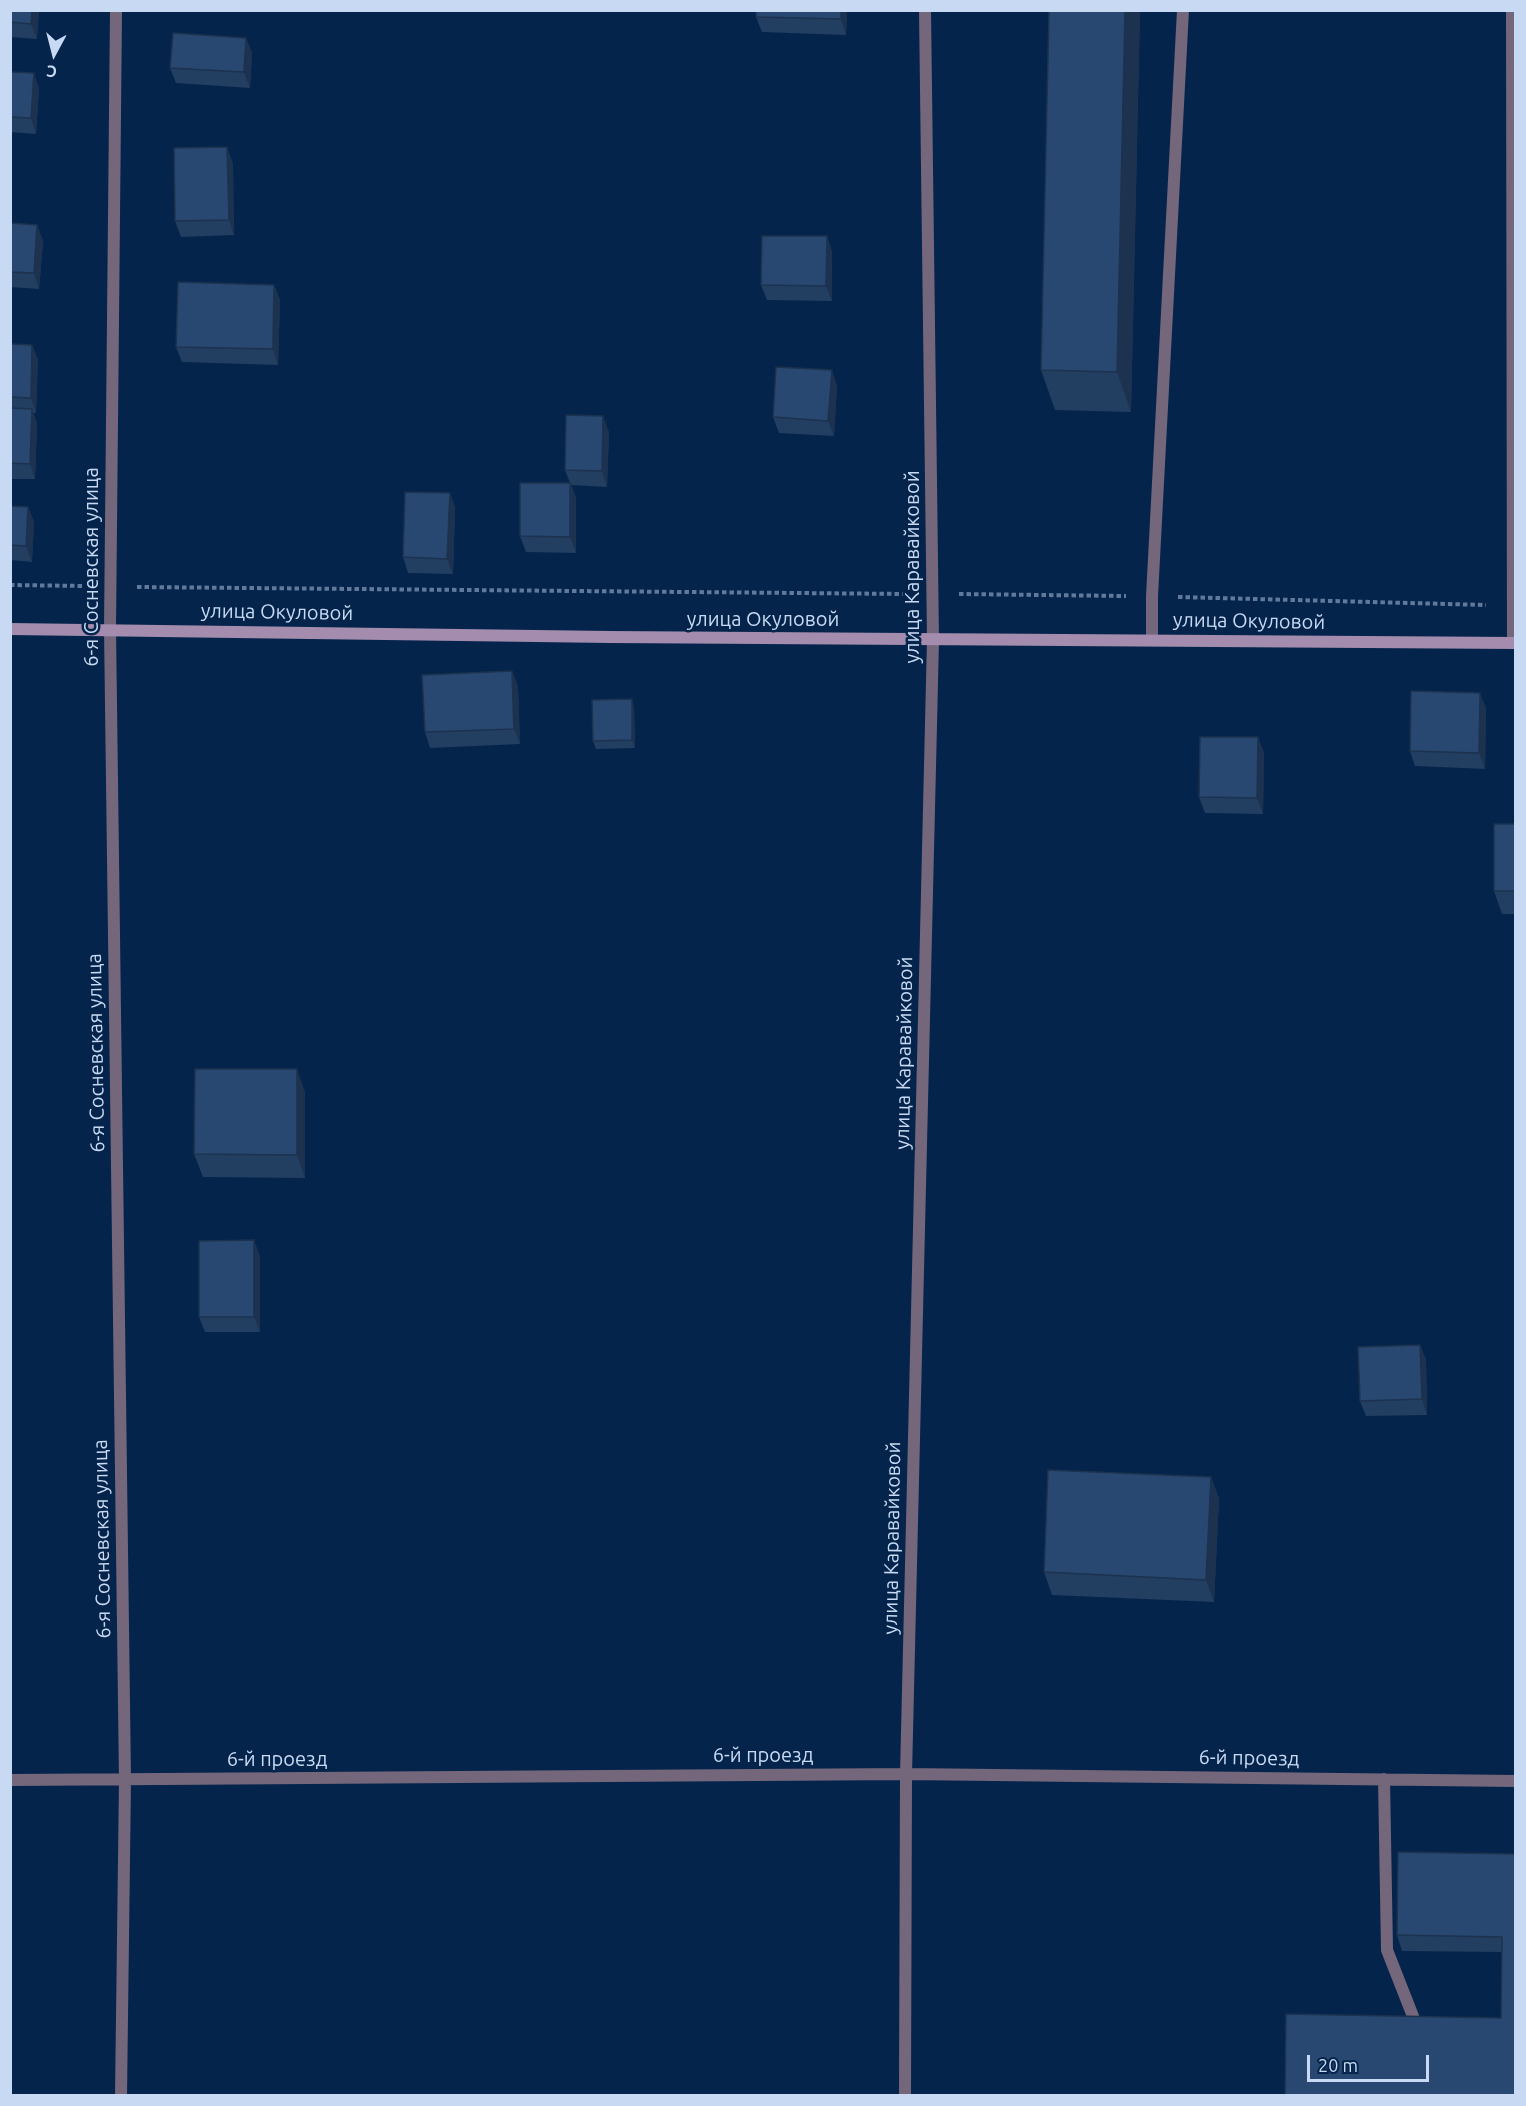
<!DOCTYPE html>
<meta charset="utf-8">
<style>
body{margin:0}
#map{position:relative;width:1526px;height:2106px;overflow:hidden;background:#05244b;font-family:Ubuntu,sans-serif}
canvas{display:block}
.frame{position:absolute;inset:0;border:12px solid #c8daf3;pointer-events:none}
.north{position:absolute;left:24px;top:24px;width:60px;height:60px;-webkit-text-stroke:4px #05244b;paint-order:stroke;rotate:187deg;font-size:16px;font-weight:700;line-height:24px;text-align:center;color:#c8daf3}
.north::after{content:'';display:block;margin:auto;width:21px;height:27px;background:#c8daf3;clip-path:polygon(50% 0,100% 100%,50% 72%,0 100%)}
.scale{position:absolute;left:1307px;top:2055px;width:122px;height:27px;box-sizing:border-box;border:3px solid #c8daf3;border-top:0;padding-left:8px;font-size:18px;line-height:21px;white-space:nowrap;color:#c8daf3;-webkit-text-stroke:4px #05244b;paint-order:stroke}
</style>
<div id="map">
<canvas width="1526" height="2106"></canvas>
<div class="frame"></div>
<div class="north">С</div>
<div class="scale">20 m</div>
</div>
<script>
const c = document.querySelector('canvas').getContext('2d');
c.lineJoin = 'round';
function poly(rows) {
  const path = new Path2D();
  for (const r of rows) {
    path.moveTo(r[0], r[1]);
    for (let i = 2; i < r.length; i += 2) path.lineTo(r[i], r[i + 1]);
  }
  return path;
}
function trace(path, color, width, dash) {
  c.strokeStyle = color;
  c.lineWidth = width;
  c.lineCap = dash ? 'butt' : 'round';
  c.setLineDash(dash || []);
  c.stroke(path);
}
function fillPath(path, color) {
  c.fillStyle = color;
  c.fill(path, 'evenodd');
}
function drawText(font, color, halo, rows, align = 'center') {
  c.font = font + ' Ubuntu,sans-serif';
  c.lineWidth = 5;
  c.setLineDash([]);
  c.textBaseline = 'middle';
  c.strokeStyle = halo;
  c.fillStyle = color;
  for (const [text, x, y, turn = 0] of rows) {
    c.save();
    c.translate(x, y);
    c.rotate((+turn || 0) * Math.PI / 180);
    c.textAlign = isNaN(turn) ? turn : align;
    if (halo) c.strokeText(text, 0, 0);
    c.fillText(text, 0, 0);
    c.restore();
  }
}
const path = poly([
 [10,585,85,586],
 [137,587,907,594],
 [959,594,1126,596],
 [1178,597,1486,605]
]);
const lane = poly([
 [1512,10,1513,643],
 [1152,640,1152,596,1183,10]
]);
const street = poly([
 [116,10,110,628,125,1780,121,2096],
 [1384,1779,1387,1950,1416,2024],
 [10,1780,906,1774,1516,1781],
 [905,2096,906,1774,933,640,925,10]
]);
const secondary = poly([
 [10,629,610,637,1516,643]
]);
const wall = poly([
 [10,10,39,10,37,39,10,37],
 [847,10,846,35,762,32,756,17],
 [1049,10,1140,10,1131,412,1055,410,1041,370],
 [246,38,252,53,250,88,176,83,170,68],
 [10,72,39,88,36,134,10,132],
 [233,163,234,235,181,237,175,221],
 [10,223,37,225,43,241,39,289,10,287],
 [827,236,832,252,832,301,767,300,761,285],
 [274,285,280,300,278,365,182,362,176,347],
 [10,344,32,345,38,360,36,413,33,413,37,424,35,479,10,479],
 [837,386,834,436,779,433,773,417],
 [609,432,607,487,571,485,576,498,576,553,526,552,520,536,570,483,565,470],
 [450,493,455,508,453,574,408,573,403,557],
 [10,506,28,507,34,522,32,562,10,560],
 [512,671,518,687,520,744,430,748,425,732],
 [634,707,635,748,596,749,593,741],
 [1486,708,1485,769,1415,766,1410,751],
 [1264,752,1263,814,1205,813,1199,797],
 [1515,824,1515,914,1502,914,1494,891],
 [305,1092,305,1178,203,1177,194,1154],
 [260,1256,260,1332,205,1332,199,1317],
 [1420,1345,1426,1360,1427,1415,1366,1416,1360,1401],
 [1211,1477,1219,1499,1214,1602,1052,1595,1044,1572],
 [1515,1854,1501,2018,1502,1952,1402,1951,1397,1935]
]);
const shadedWall = poly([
 [32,10,39,10,37,39,31,24],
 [841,10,847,10,846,35,841,19],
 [1125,10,1140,10,1131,412,1117,372],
 [246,38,252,53,250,88,244,72],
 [34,73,39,88,36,134,31,118],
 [227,147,233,163,234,235,229,220],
 [37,225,43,241,39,289,34,273],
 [827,236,832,252,832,301,826,286],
 [274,285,280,300,278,365,273,349],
 [32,345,38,360,36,413,31,398],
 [832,370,837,386,834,436,828,421],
 [32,409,37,424,35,479,30,464],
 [603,416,609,432,607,487,602,471],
 [570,483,576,498,576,553,570,537],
 [450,493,455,508,453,574,447,559],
 [28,507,34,522,32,562,26,546],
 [512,671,518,687,520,744,514,729],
 [1480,693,1486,708,1485,769,1479,753],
 [632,699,634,707,635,748,632,740],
 [1258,737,1264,752,1263,814,1257,798],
 [297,1069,305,1092,305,1178,297,1155],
 [254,1240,260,1256,260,1332,254,1317],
 [1420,1345,1426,1360,1427,1415,1422,1399],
 [1211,1477,1219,1499,1214,1602,1206,1580]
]);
const building = poly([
 [10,10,32,10,31,24,10,22,10,10],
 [756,10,841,10,841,19,756,17,756,10],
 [1049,10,1125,10,1117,372,1041,370,1049,10],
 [173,33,246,38,244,72,170,68,173,33],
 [10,72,34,73,31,118,10,117,10,72],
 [227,147,229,220,175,221,174,148,227,147],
 [10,223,37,225,34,273,10,272,10,223],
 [762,236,827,236,826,286,761,285,762,236],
 [178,282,274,285,273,349,176,347,178,282],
 [10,344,32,345,31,398,10,397,10,344],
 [776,367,832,370,828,421,773,417,776,367],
 [10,408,32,409,30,464,10,463,10,408],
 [566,415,603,416,602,471,565,470,566,415],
 [520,483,570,483,570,537,520,536,520,483],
 [405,492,450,493,447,559,403,557,405,492],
 [10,506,28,507,26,546,10,545,10,506],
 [512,671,514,729,425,732,422,675,512,671],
 [1411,691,1480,693,1479,753,1410,751,1411,691],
 [632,699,632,740,593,741,592,700,632,699],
 [1200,737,1258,737,1257,798,1199,797,1200,737],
 [1494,824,1515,824,1515,891,1494,891,1494,824],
 [195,1069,297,1069,297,1155,194,1154,195,1069],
 [254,1240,254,1317,199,1317,199,1241,254,1240],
 [1420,1345,1422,1399,1360,1401,1358,1347,1420,1345],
 [1048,1470,1211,1477,1206,1580,1044,1572,1048,1470],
 [1398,1852,1515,1854,1515,2096,1285,2096,1286,2014,1501,2018,1502,1937,1397,1935,1398,1852]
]);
const streetNames = [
 ["6-я Сосневская улица",91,567,-90],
 ["улица Каравайковой",912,567,-90],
 ["улица Окуловой",277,612,1],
 ["улица Окуловой",763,619],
 ["улица Окуловой",1249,621,1],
 ["6-я Сосневская улица",96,1053,-91],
 ["улица Каравайковой",904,1053,-89],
 ["улица Каравайковой",892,1538,-89],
 ["6-я Сосневская улица",102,1539,-91],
 ["6-й проезд",763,1755],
 ["6-й проезд",1249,1758,1],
 ["6-й проезд",277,1759]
];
trace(path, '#617a9b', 4, [4.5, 3]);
trace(lane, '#75677b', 12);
trace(street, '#75677b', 12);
trace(secondary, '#a38cad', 12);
fillPath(wall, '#223e61');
fillPath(shadedWall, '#1c324f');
fillPath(building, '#284871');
trace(building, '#1c324f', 1.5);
drawText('20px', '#c8daf3', '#05244b', streetNames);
</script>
